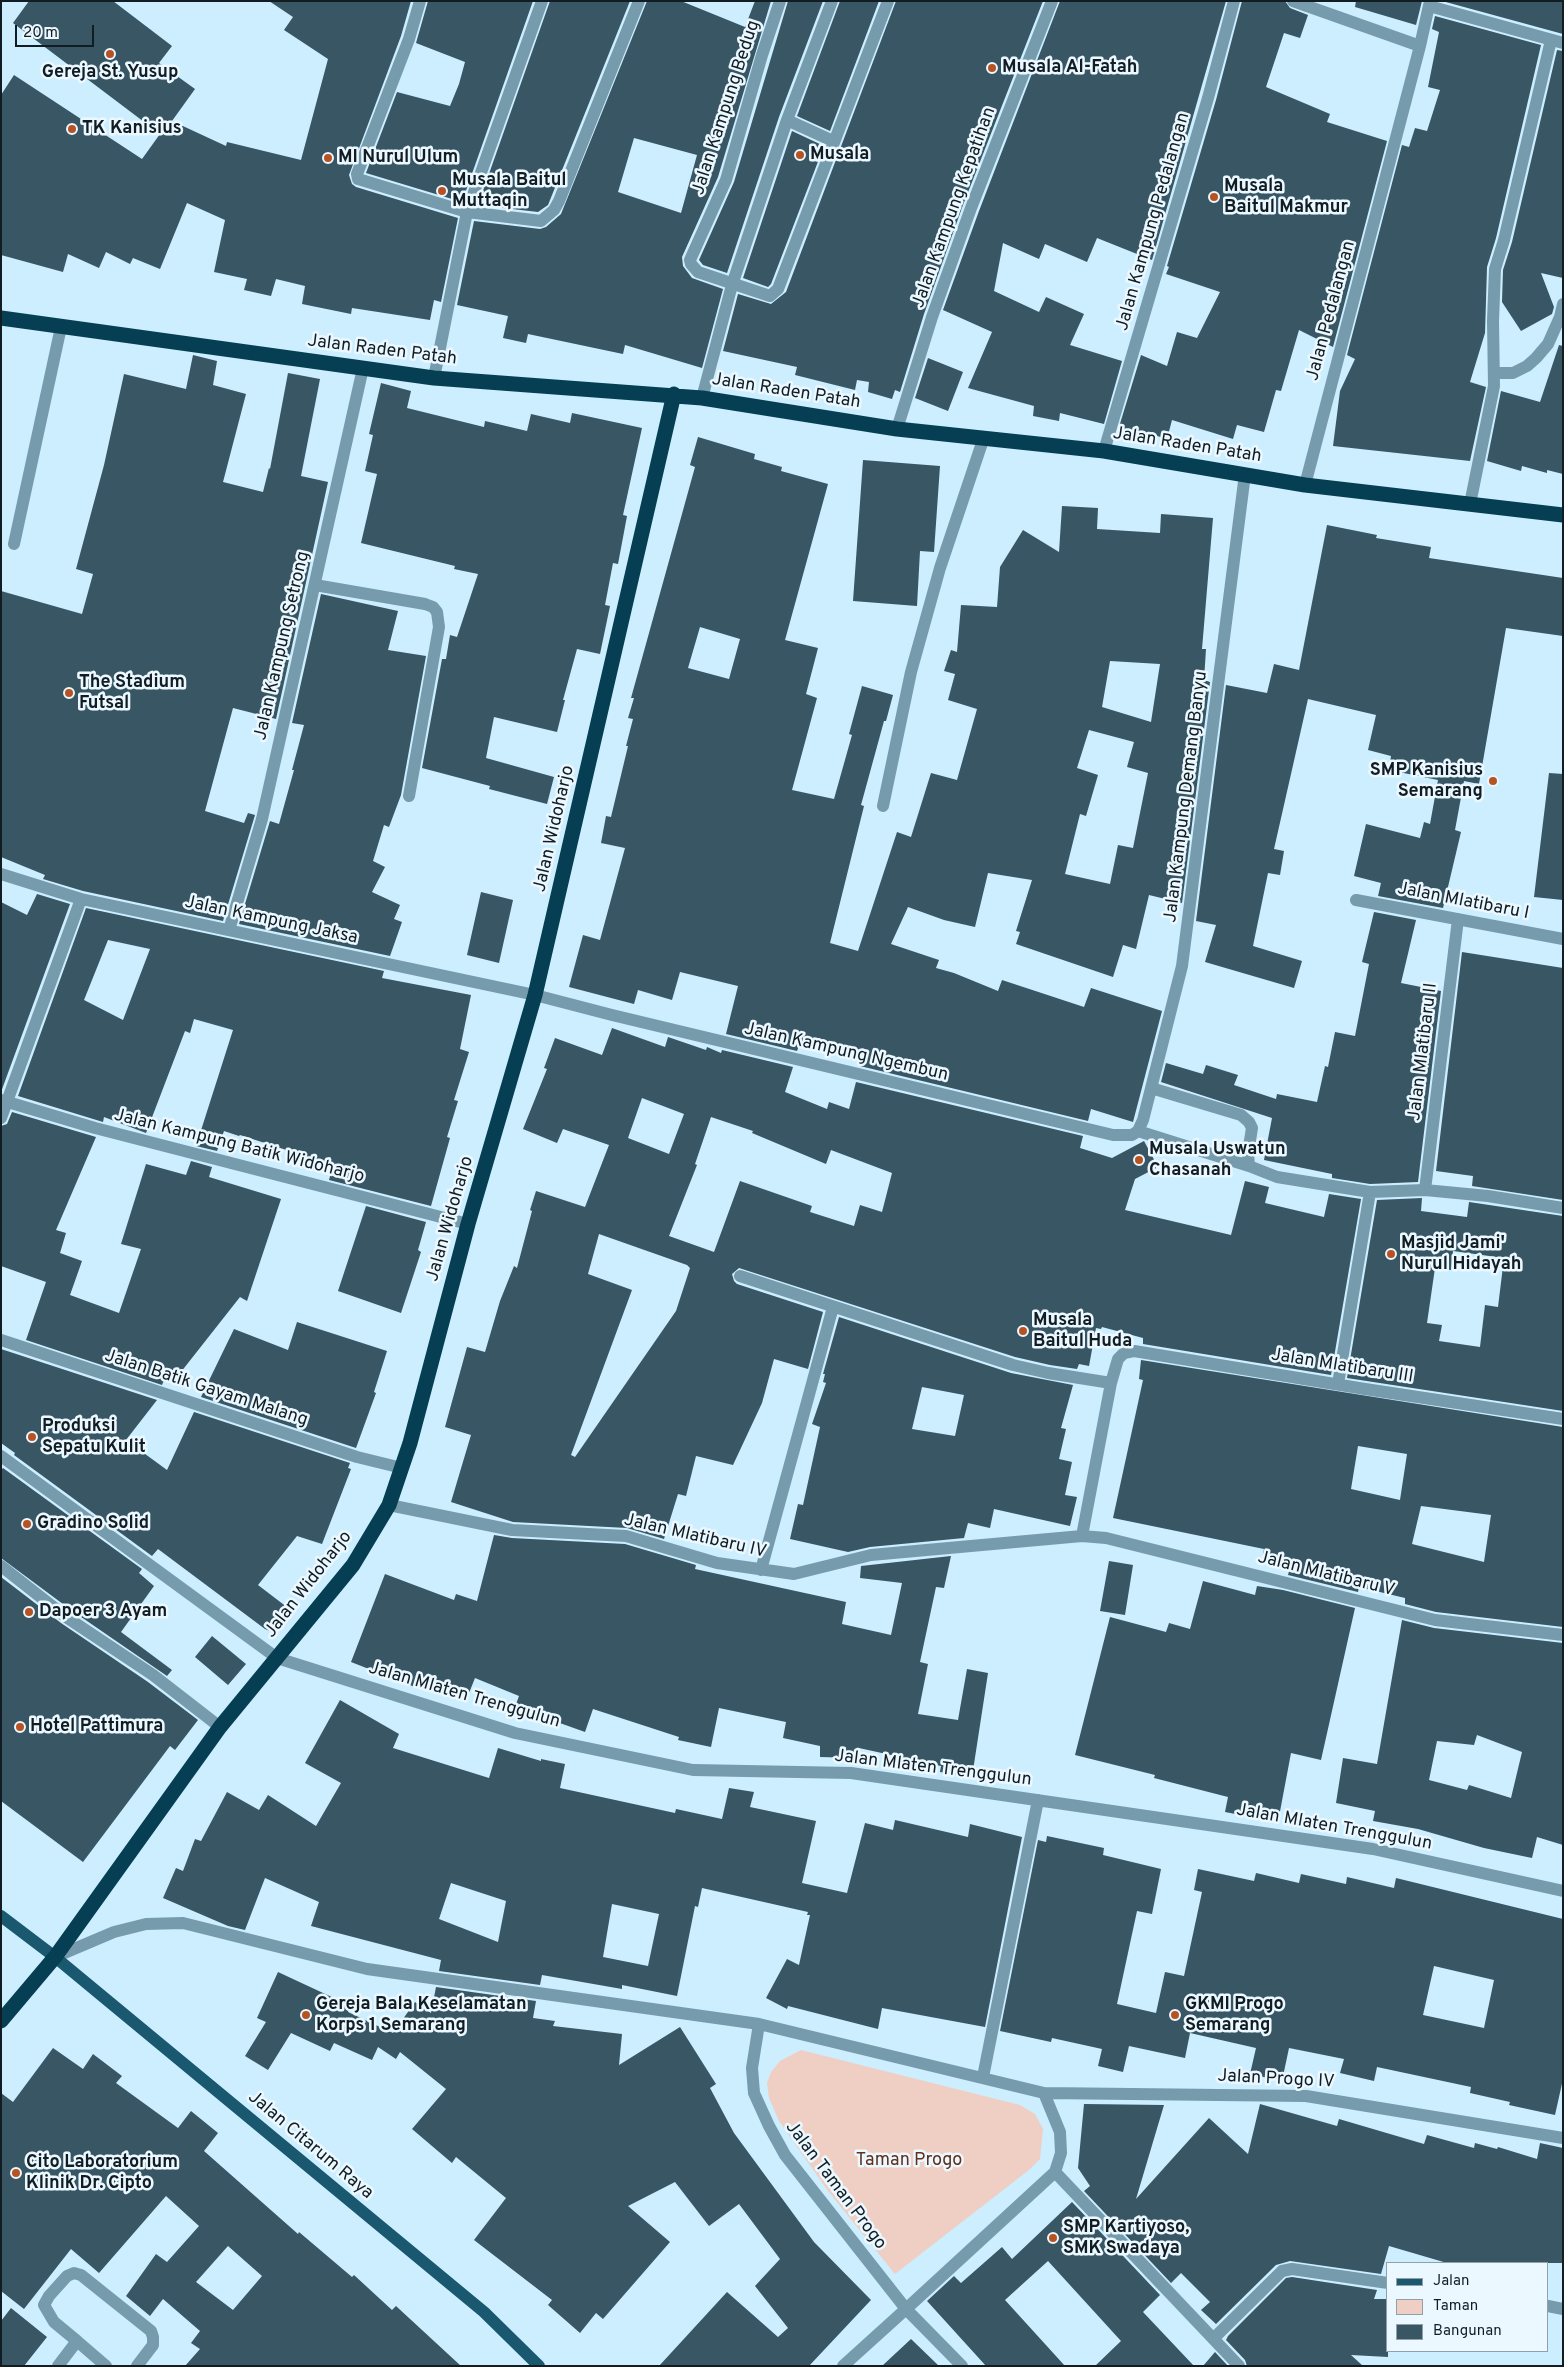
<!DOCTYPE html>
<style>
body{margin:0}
#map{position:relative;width:1564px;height:2367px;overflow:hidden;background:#cef;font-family:Overpass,sans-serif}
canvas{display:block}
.frame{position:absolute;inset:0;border:2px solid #111d23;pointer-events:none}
.legend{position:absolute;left:1386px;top:2262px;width:162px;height:90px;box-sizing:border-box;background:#ebf8ff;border:1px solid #94a0a7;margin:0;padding:6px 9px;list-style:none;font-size:15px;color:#111d23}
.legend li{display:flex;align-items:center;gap:10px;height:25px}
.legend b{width:25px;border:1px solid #94a0a7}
.scale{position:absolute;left:15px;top:25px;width:79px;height:22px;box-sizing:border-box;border:2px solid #111d23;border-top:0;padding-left:6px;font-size:15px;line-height:18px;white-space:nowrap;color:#111d23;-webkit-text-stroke:4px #ebf8ff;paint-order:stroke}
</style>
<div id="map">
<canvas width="1564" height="2367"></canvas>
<div class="frame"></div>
<ul class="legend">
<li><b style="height:6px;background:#1a5870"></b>Jalan</li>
<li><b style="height:14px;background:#efcfc3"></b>Taman</li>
<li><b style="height:14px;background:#385663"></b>Bangunan</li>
</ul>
<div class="scale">20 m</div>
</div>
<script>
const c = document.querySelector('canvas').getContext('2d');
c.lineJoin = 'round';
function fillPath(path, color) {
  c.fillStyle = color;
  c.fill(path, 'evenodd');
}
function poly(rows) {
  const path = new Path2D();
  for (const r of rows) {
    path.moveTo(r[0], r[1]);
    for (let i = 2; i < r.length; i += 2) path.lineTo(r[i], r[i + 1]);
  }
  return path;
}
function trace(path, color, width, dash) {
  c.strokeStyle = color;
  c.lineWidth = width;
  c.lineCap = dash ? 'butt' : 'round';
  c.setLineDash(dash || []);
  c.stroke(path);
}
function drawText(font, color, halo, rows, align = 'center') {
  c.font = font + ' Overpass,sans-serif';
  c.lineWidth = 5;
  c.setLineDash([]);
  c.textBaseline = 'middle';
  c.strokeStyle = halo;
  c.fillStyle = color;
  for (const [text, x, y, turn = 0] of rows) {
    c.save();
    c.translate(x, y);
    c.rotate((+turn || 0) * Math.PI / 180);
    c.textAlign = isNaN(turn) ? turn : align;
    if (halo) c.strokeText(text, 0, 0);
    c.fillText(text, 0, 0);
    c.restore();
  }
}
const green = poly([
 [801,2050,1020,2105,1035,2114,1043,2129,1040,2159,1029,2170,895,2274,828,2191,779,2121,769,2098,767,2083,771,2072,780,2061]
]);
const building = poly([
 [29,1,113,1,172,46,159,63,195,89,172,121,226,146,227,142,301,160,328,59,284,30,293,17,269,1,411,1,401,36,349,175,352,184,356,187,458,218,441,302,434,300,430,320,352,308,351,314,302,304,305,286,276,279,271,296,244,290,247,279,214,272,225,220,187,203,160,269,133,258,130,264,106,252,99,268,68,254,63,272,1,255,1,95,14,75,142,159,160,134,13,23],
 [428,1,533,1,462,202,366,173,397,92,450,106,459,84,465,62,416,43],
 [550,1,630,1,548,205,538,212,478,205],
 [647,1,681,1,745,27,755,1,771,1,718,177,682,257,683,266,692,278,723,289,702,368,625,345,623,354,528,334,526,343,503,338,508,316,457,305,474,221,540,229,546,227,561,214],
 [634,138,697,155,681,213,618,192],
 [788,1,823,1,779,117,727,273,703,265,699,260,734,182],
 [840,1,879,1,830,131,797,116],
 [896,1,1043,1,963,205,924,314,900,392,895,390,892,399,868,392,869,382,857,380,855,390,795,375,797,367,723,351,738,294,771,304,786,292],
 [1060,1,1226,1,1152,260,1097,238,1087,262,1045,244,1039,259,1003,243,994,291,1039,312,1046,297,1084,314,1070,345,1122,361,1104,424,1060,413,1059,421,1033,416,1034,406,968,388,992,332,943,310,979,211],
 [1242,1,1285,1,1290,8,1308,15,1300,38,1284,33,1266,87,1330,114,1327,122,1387,141,1333,347,1299,330,1281,391,1276,390,1264,432,1237,425,1233,439,1172,420,1167,439,1144,432,1143,435,1119,427,1141,355,1167,366,1177,332,1197,338,1220,292,1166,274,1169,267,1167,266,1216,100],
 [1356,1,1422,1,1416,25,1355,7],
 [1442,1,1563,1,1563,34],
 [1435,16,1541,45,1496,238,1487,267,1485,333,1470,382,1486,387,1470,461,1333,446,1340,391,1355,359,1347,355,1402,145,1409,147,1415,128,1427,131,1440,90,1428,87,1439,32,1432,29],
 [1557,50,1563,51,1563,278,1541,273,1554,307,1552,314,1521,331,1502,302,1503,270,1512,242],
 [792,131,824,146,771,284,768,287,743,278],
 [1559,345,1563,346,1563,474,1547,470,1547,473,1522,466,1521,471,1487,461,1501,391,1540,402],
 [193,355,217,361,213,385,246,394,223,482,263,492,269,468,270,469,288,373,320,379,301,476,328,482,276,719,233,708,205,811,244,823,248,813,255,815,223,921,83,891,43,879,45,875,1,857,1,591,82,614,93,574,76,569,104,465,124,374,186,389],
 [928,358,963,372,948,411,915,398],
 [381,383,411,391,407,408,484,427,485,421,527,431,531,414,570,423,572,413,642,428,623,515,627,516,618,564,613,563,605,605,610,606,600,654,577,649,563,700,565,700,557,732,494,717,486,758,554,777,547,804,489,789,490,786,422,768,442,659,446,659,450,635,457,637,478,574,454,569,455,566,361,543,377,474,365,471,373,435,369,434],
 [698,437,755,454,754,459,782,467,781,471,828,484,785,640,818,648,806,694,817,698,792,790,834,799,852,735,849,734,862,686,893,695,886,721,884,721,861,805,864,806,830,943,858,951,897,832,911,837,931,773,957,780,977,709,948,700,955,674,944,671,951,650,957,652,961,605,997,607,1000,567,1023,530,1059,552,1062,506,1098,508,1097,529,1160,533,1161,514,1213,518,1202,649,1206,649,1204,680,1210,682,1182,903,1149,895,1136,949,1123,945,1113,977,1016,944,1020,932,1016,931,1032,880,988,873,975,927,944,920,908,907,891,944,939,960,936,968,954,973,998,991,1002,980,1084,1007,1091,988,1162,1011,1133,1122,1091,1109,1088,1121,860,1066,862,1061,818,1045,817,1049,800,1043,797,1051,726,1034,738,986,680,972,672,1000,638,990,634,1004,569,987,583,935,600,940,625,848,601,843,606,816,611,817,628,746,626,746,633,719,628,718,634,698,631,698,695,467,690,465],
 [700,627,740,639,729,679,688,668],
 [1110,661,1160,664,1151,722,1102,707],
 [1089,730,1134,742,1127,767,1148,773,1133,848,1118,845,1110,884,1065,874,1080,814,1086,816,1098,775,1077,768],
 [863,460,940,466,934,552,920,551,917,606,853,601],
 [1327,525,1377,535,1376,538,1431,547,1429,558,1563,578,1563,636,1506,628,1479,784,1464,781,1455,830,1461,832,1443,908,1378,896,1381,883,1354,876,1366,824,1420,838,1424,822,1430,824,1438,780,1389,770,1391,756,1368,750,1376,715,1308,699,1274,849,1284,851,1280,875,1268,873,1253,946,1302,961,1294,988,1205,962,1216,925,1196,921,1226,685,1267,693,1274,664,1299,670],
 [321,594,398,611,388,650,426,656,401,795,389,827,384,825,373,861,385,867,372,892,400,905,394,919,402,922,390,956,239,924,270,821,279,824,294,770,292,770,304,725,292,723],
 [1549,773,1563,774,1563,900,1534,897],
 [481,892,513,900,499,963,467,955],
 [37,894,70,904,1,1092,1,902,27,915],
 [86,908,384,971,382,978,471,995,460,1049,469,1052,454,1100,458,1101,447,1137,450,1138,431,1206,329,1180,333,1165,240,1135,239,1136,224,1131,217,1151,196,1146,233,1030,194,1019,190,1033,185,1031,146,1133,104,1117,103,1122,18,1096],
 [108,940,150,949,123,1020,84,1000],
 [1374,912,1416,920,1401,983,1441,991,1418,1182,1370,1184,1332,1178,1332,1174,1264,1160,1272,1118,1161,1082,1166,1063,1203,1074,1206,1065,1238,1075,1234,1085,1276,1099,1277,1094,1317,1102,1325,1066,1328,1067,1335,1032,1355,1036,1369,964,1362,962],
 [1462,952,1563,968,1563,1200,1472,1186,1473,1176,1436,1171],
 [612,1028,665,1047,668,1037,706,1050,707,1047,721,1053,722,1050,793,1067,785,1092,827,1109,829,1102,849,1109,856,1082,1083,1136,1080,1148,1112,1158,1144,1141,1158,1167,1135,1179,1125,1210,1231,1235,1245,1181,1269,1187,1265,1203,1324,1217,1329,1194,1361,1199,1331,1375,1143,1344,1143,1338,1102,1327,1101,1329,1096,1328,1089,1366,1079,1364,1077,1369,1050,1365,1015,1357,739,1268,732,1274,734,1281,737,1284,823,1312,808,1369,774,1359,762,1403,733,1465,696,1456,686,1496,678,1494,664,1539,627,1528,513,1522,451,1502,471,1435,445,1427,467,1347,485,1352,500,1301,514,1266,517,1268,532,1211,530,1210,536,1191,585,1207,609,1145,563,1129,557,1143,523,1129,547,1069,544,1068,555,1038,602,1055],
 [642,1098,684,1114,669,1154,628,1138],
 [711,1117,753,1131,752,1133,826,1164,831,1150,892,1173,882,1212,860,1205,854,1226,810,1212,812,1206,740,1181,714,1252,669,1236,697,1165,695,1164],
 [599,1234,687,1265,690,1268,676,1311,575,1457,571,1455,632,1290,588,1274],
 [12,1112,96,1137,56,1230,66,1233,60,1253,82,1261,70,1295,119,1313,141,1249,121,1244,146,1164,186,1175,191,1161,212,1167,209,1177,281,1199,247,1301,240,1297,177,1377,167,1373,162,1385,26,1340,46,1282,1,1266,1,1126,7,1124],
 [1422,1198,1421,1211,1467,1217,1469,1202,1563,1216,1563,1411,1347,1378,1377,1200],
 [1453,1251,1504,1258,1498,1307,1485,1305,1480,1347,1439,1341,1442,1325,1427,1323,1435,1268,1451,1270],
 [366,1206,426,1222,418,1250,421,1252,401,1313,338,1291],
 [839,1317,1011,1373,1073,1385,1061,1428,1066,1429,1059,1459,1072,1462,1065,1495,1077,1497,1070,1526,994,1509,990,1528,968,1523,964,1538,870,1547,848,1552,790,1539,798,1504,803,1505,820,1427,812,1424,826,1383,823,1382,825,1374,823,1374],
 [922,1387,964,1395,955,1436,912,1429],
 [297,1322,387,1351,374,1392,376,1393,356,1448,201,1397,234,1329,288,1350],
 [1,1349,157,1400,126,1440,167,1470,194,1412,350,1463,348,1468,351,1469,322,1544,297,1536,258,1585,292,1611,275,1633,265,1629,158,1549,152,1556,14,1455,15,1453,1,1443],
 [1141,1360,1563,1427,1563,1627,1436,1612,1405,1604,1405,1598,1359,1587,1358,1592,1288,1575,1292,1560,1263,1554,1264,1549,1113,1518,1143,1380,1139,1379],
 [1358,1446,1407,1454,1400,1500,1351,1489],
 [1421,1506,1491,1515,1484,1562,1412,1544],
 [3,1468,142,1569,139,1573,154,1586,121,1632,172,1670,167,1676,71,1610,1,1558,1,1470],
 [494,1535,512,1538,625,1544,696,1565,695,1569,846,1602,842,1624,891,1635,902,1583,860,1578,861,1566,951,1556,944,1588,936,1587,920,1662,928,1664,918,1714,958,1720,967,1669,988,1673,972,1777,940,1772,941,1766,859,1748,858,1758,820,1757,820,1746,783,1738,786,1722,719,1708,711,1747,678,1740,679,1737,593,1709,585,1732,515,1707,519,1696,475,1678,469,1693,436,1680,433,1687,418,1681,415,1687,351,1662,385,1574,454,1600,456,1594,477,1601],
 [1109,1561,1133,1565,1125,1615,1100,1611],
 [1,1577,61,1623,148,1682,198,1720,175,1750,170,1746,83,1862,1,1801],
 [1203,1581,1255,1595,1257,1586,1283,1590,1355,1608,1321,1760,1291,1753,1278,1822,1225,1812,1228,1797,1154,1778,1155,1775,1075,1755,1110,1617,1166,1632,1169,1623,1190,1629],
 [1402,1620,1434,1628,1563,1643,1563,1845,1537,1837,1532,1858,1484,1848,1418,1829,1373,1821,1375,1811,1336,1803,1343,1758,1377,1764],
 [1477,1735,1522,1752,1511,1798,1469,1785,1467,1790,1429,1780,1437,1741,1474,1745],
 [212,1636,246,1664,228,1685,195,1657],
 [340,1700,399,1734,393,1748,489,1778,498,1748,541,1761,541,1759,565,1764,560,1788,675,1813,676,1809,722,1819,729,1788,754,1792,750,1807,816,1821,802,1883,847,1893,865,1823,893,1830,895,1820,968,1837,970,1824,1022,1837,985,2027,882,2008,878,2029,788,2006,787,2009,766,1998,787,1959,799,1965,810,1915,807,1915,808,1912,702,1888,698,1907,695,1906,677,1996,622,1985,622,1989,542,1975,540,1985,439,1971,441,1960,311,1926,319,1902,265,1878,245,1930,228,1926,163,1898,176,1868,183,1871,195,1839,201,1841,227,1792,259,1810,268,1795,316,1826,341,1783,305,1763],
 [451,1883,506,1901,498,1942,439,1919],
 [612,1904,659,1914,648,1966,603,1957],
 [1047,1836,1104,1848,1103,1855,1161,1869,1152,1914,1137,1911,1117,2004,1156,2013,1165,1972,1184,1976,1202,1892,1194,1890,1198,1869,1254,1881,1256,1873,1299,1883,1301,1874,1346,1884,1347,1877,1394,1888,1396,1878,1563,1919,1563,2079,1555,2115,1509,2105,1510,2102,1470,2093,1471,2087,1377,2067,1374,2081,1340,2073,1344,2059,1289,2048,1282,2081,1250,2074,1256,2048,1190,2033,1185,2058,1129,2046,1123,2072,1098,2066,1102,2049,1052,2038,1051,2042,1000,2031,1038,1840,1046,1842],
 [1434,1966,1494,1980,1484,2028,1423,2015],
 [278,1972,351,2006,348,2012,393,2033,415,2002,431,2013,436,1987,536,2001,533,2018,555,2021,553,2026,622,2034,619,2065,680,2027,716,2084,710,2088,734,2133,814,2242,871,2300,809,2366,659,2366,727,2292,778,2337,788,2328,755,2286,780,2259,739,2204,709,2226,675,2182,628,2206,670,2242,603,2319,596,2313,580,2333,548,2305,552,2300,474,2240,506,2198,456,2157,452,2163,412,2129,446,2089,400,2052,396,2059,378,2047,372,2060,334,2043,330,2051,291,2033,268,2070,245,2056,266,2022,257,2018],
 [53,2048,83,2069,93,2054,122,2076,116,2083,178,2128,191,2111,218,2133,204,2151,298,2234,299,2232,352,2277,354,2275,392,2310,396,2306,461,2366,185,2366,200,2349,191,2343,200,2331,163,2299,150,2316,126,2296,156,2254,167,2262,199,2226,166,2196,99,2273,71,2249,24,2309,1,2291,1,2093,13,2102],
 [228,2246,262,2276,233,2310,196,2282],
 [1084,2104,1164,2105,1136,2199,1209,2118,1248,2154,1260,2104,1337,2126,1339,2119,1424,2144,1427,2135,1474,2148,1475,2143,1497,2149,1498,2147,1537,2159,1540,2143,1563,2148,1563,2263,1447,2263,1389,2246,1381,2274,1290,2261,1276,2265,1216,2324,1201,2310,1210,2302,1181,2273,1171,2283,1084,2191,1090,2186,1078,2168],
 [1072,2202,1160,2295,1143,2312,1194,2366,1095,2366,1121,2341,1048,2261,1005,2300,1065,2366,986,2366,927,2301,954,2276,961,2283,1002,2247,1012,2259],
 [1292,2277,1377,2290,1374,2299,1388,2299,1388,2357,1351,2355,1363,2366,1247,2366,1245,2360,1226,2340,1228,2336,1286,2278],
 [11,2308,47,2337,24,2366,1,2366,1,2321],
 [911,2339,939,2366,882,2366],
 [1215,2352,1228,2366,1203,2366]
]);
const minor = poly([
 [420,1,409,39,357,174,358,179,467,212,541,221,554,210,559,201,639,1],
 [780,1,762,55,726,180,690,260,691,264,698,272,770,296,778,289,888,1],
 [1293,1,1420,46],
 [1429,6,1563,43],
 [787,120,833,141],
 [1494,373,1513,373,1527,366,1536,358,1548,344,1560,317,1563,304],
 [434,378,467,212,542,1],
 [702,398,732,285,787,120,832,1],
 [897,429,932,317,971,208,1052,1],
 [1104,451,1208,98,1234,1],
 [1305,485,1420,46,1430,1],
 [1470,504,1494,386,1493,321,1495,269,1504,240,1551,40],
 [14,544,61,327],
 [315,585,425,604,433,607,437,612,439,627,409,796],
 [883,806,911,672,940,568,983,440],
 [1,874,81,899,535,995,612,1015,1113,1135,1132,1135,1138,1131,1143,1120,1182,966,1245,474],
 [1356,900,1563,939],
 [229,930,262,819,363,368],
 [1151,1088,1241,1115,1249,1122,1252,1128,1248,1153,1249,1166,1277,1177,1370,1192,1425,1190,1488,1196,1563,1208],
 [1,1100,95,1128,468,1224],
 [1,1118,81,899],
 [1138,1131,1249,1166],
 [1425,1190,1458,919],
 [740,1276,1013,1365,1048,1373,1111,1383],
 [1,1340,357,1457,402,1468],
 [1338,1384,1370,1192],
 [1,1456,277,1658,515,1733,693,1770,851,1773,1373,1849,1563,1891],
 [389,1505,512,1530,626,1536,717,1563,794,1574,871,1555,1082,1536,1106,1538,1435,1620,1563,1635],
 [1082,1536,1111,1383,1118,1359,1124,1353,1134,1351,1365,1389,1563,1419],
 [1,1566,66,1617,153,1675,220,1727],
 [761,1570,833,1307],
 [55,1957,114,1932,146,1924,183,1923,367,1969,759,2024],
 [983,2077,1038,1800],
 [1044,2093,1060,2132,1061,2153,1055,2172,906,2309,785,2155,769,2126,754,2093,752,2068,759,2024,1044,2093,1306,2096,1563,2138],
 [1055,2172,1239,2366],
 [1548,2306,1563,2309],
 [1214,2338,1282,2271,1292,2269,1388,2283],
 [77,2341,54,2322,44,2305,49,2296,67,2276,74,2273,81,2275,151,2331,153,2337,153,2345,137,2366],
 [58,2366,77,2341,106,2366],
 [843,2366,906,2309,962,2366]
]);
const major = poly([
 [1,1916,55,1957,484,2312,539,2366]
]);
const highway = poly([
 [1,318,434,378,702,398,897,429,1104,451,1305,485,1563,515],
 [1,2021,55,1957,220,1727,353,1565,389,1505,410,1443,468,1224,535,995,674,394]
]);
const markers = [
 [110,54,5,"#b75223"],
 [992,68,5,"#b75223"],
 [72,129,5,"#b75223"],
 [800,155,5,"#b75223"],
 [328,158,5,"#b75223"],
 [442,191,5,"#b75223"],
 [1214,197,5,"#b75223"],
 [69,693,5,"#b75223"],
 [1493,781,5,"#b75223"],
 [1139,1160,5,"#b75223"],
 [1391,1254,5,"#b75223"],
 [1023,1331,5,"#b75223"],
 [32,1437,5,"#b75223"],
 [27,1524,5,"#b75223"],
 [29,1612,5,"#b75223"],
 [20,1727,5,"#b75223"],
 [306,2015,5,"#b75223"],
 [1175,2015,5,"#b75223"],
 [16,2173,5,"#b75223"],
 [1053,2238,5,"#b75223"]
];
const poiNames = [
 ["Musala Al-Fatah",1002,68],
 ["Gereja St. Yusup",110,73,"center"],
 ["TK Kanisius",82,129],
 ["Musala",810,155],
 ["MI Nurul Ulum",338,158],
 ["Musala Baitul",452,181],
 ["Muttaqin",452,202],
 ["Musala",1224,187],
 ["Baitul Makmur",1224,208],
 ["The Stadium",79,683],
 ["Futsal",79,704],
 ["SMP Kanisius",1483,771,"right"],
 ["Semarang",1483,792,"right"],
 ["Musala Uswatun",1149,1150],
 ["Chasanah",1149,1171],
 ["Masjid Jami'",1401,1244],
 ["Nurul Hidayah",1401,1265],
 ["Musala",1033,1321],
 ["Baitul Huda",1033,1342],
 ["Produksi",42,1427],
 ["Sepatu Kulit",42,1448],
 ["Gradino Solid",37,1524],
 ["Dapoer 3 Ayam",39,1612],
 ["Hotel Pattimura",30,1727],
 ["Gereja Bala Keselamatan",316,2005],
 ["Korps 1 Semarang",316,2026],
 ["GKMI Progo",1185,2005],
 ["Semarang",1185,2026],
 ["Cito Laboratorium",26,2163],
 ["Klinik Dr. Cipto",26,2184],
 ["SMP Kartiyoso,",1063,2228],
 ["SMK Swadaya",1063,2249]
];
const streetNames = [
 ["Jalan Kampung Bedug",727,108,-72],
 ["Jalan Kampung Kepatihan",955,208,-70],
 ["Jalan Kampung Pedalangan",1154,222,-74],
 ["Jalan Pedalangan",1332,311,-75],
 ["Jalan Raden Patah",382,351,7],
 ["Jalan Raden Patah",786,392,9],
 ["Jalan Raden Patah",1187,446,9],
 ["Jalan Kampung Setrong",283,646,-77],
 ["Jalan Kampung Demang Banyu",1187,797,-83],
 ["Jalan Widoharjo",555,829,-77],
 ["Jalan Mlatibaru I",1463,902,11],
 ["Jalan Kampung Jaksa",271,921,12],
 ["Jalan Mlatibaru II",1424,1052,-83],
 ["Jalan Kampung Ngembun",846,1053,13],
 ["Jalan Kampung Batik Widoharjo",239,1147,14],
 ["Jalan Widoharjo",451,1219,-74],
 ["Jalan Mlatibaru III",1342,1367,9],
 ["Jalan Batik Gayam Malang",206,1389,18],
 ["Jalan Mlatibaru IV",695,1537,13],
 ["Jalan Mlatibaru V",1326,1575,14],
 ["Jalan Widoharjo",309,1585,-52],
 ["Jalan Mlaten Trenggulun",464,1696,16],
 ["Jalan Mlaten Trenggulun",933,1769,7],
 ["Jalan Mlaten Trenggulun",1334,1828,10],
 ["Jalan Progo IV",1276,2080,3],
 ["Jalan Citarum Raya",310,2146,40],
 ["Jalan Taman Progo",835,2186,53]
];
const parkNames = [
 ["Taman Progo",909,2161]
];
fillPath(green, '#efcfc3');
fillPath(building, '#385663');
trace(minor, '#769bac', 12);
trace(major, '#1a5870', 12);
trace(highway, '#063f53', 15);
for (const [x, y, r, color] of markers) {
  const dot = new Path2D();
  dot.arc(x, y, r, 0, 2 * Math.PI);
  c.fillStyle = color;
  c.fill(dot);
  trace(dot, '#ebf8ff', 2);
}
drawText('bold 18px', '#111d23', '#ebf8ff', poiNames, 'left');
drawText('18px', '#111d23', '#ebf8ff', streetNames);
drawText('18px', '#60301b', '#ebf8ff', parkNames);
</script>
